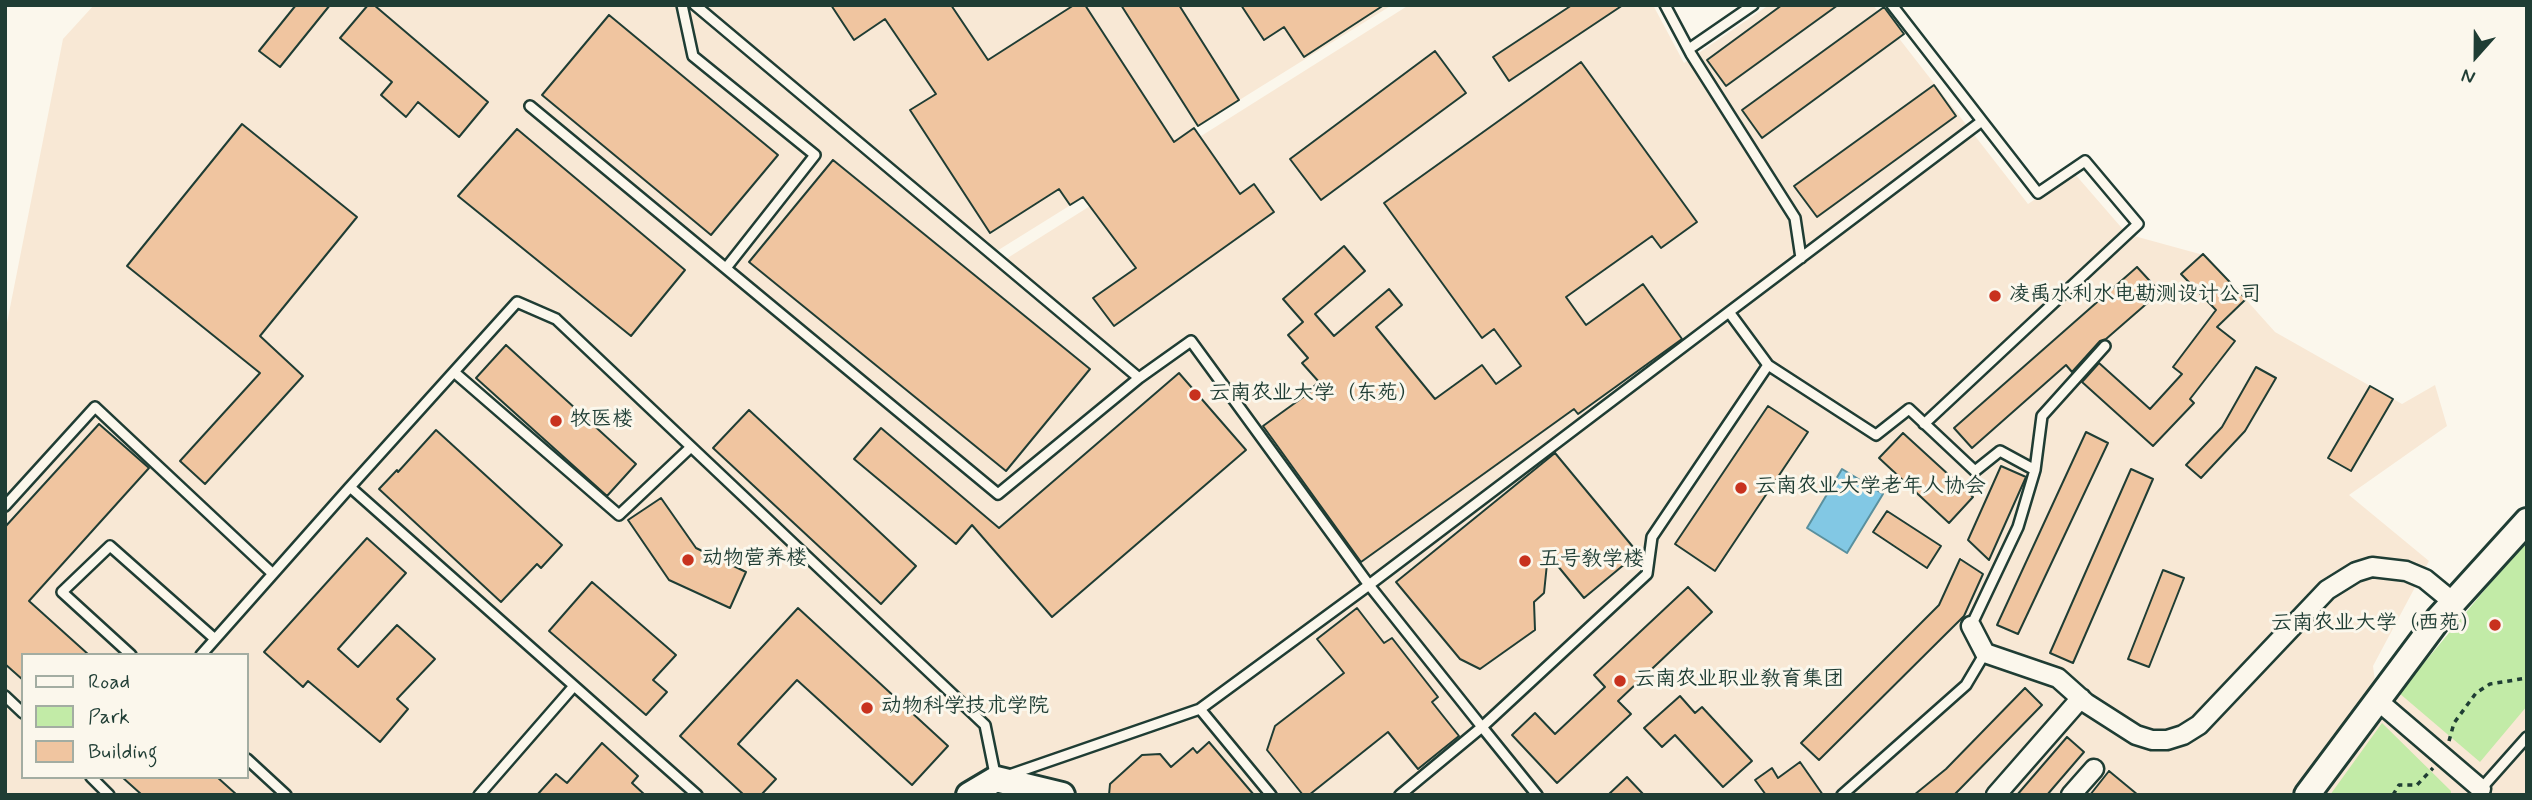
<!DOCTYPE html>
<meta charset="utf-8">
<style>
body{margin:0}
#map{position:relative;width:2532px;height:800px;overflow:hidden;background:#fbf7ec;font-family:Mynerve,sans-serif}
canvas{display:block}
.frame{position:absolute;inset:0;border:7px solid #1f3d34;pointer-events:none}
.legend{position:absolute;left:21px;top:653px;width:228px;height:126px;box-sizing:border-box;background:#fbf7ec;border:2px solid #a3ada2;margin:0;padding:9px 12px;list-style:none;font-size:21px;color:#1f3d34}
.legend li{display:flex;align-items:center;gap:14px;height:35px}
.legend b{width:35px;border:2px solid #a3ada2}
.north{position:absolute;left:2441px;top:21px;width:70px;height:70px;-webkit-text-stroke:5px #fbf7ec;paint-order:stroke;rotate:201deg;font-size:19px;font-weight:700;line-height:28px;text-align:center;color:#1f3d34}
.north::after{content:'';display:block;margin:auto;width:24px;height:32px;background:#1f3d34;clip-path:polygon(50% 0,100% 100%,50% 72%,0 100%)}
</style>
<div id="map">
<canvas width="2532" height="800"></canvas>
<div class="frame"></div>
<ul class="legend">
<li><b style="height:9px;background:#fbf7ec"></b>Road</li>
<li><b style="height:19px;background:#c2eba7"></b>Park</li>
<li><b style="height:19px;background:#f0c5a0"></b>Building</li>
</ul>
<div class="north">N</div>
</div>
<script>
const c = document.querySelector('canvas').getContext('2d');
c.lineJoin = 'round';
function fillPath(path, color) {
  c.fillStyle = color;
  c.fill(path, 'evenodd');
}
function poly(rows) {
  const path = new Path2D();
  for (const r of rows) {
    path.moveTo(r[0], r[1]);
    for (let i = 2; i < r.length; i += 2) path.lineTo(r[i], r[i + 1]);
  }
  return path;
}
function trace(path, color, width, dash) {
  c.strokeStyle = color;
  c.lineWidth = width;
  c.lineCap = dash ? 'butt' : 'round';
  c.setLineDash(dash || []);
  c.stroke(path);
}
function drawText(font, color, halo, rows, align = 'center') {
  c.font = font + ' Mynerve,"LXGW WenKai TC",sans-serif';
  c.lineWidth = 6;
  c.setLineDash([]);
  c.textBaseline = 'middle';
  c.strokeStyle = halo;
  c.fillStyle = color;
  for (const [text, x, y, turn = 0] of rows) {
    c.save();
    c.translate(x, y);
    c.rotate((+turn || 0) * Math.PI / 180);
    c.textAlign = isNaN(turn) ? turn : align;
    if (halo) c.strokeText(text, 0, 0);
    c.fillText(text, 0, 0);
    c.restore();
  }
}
const built = poly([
 [94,5,690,5,998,264,1409,5,1653,5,1684,63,1769,5,1873,5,2028,204,2074,173,2127,234,2207,256,2275,332,2402,404,2435,385,2447,426,2349,495,2429,561,2373,666,2376,689,2297,795,5,795,5,333,63,39],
 [23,655,247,655,247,777,23,777],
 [695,5,1392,5,992,254],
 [2527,553,2527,795,2325,795,2399,697]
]);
const green = poly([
 [2527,539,2527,706,2480,762,2399,693],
 [2382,723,2451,791,2451,795,2330,795]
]);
const water = poly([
 [1842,469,1883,494,1847,553,1807,528,1842,469]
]);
const building = poly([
 [296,5,330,5,280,67,259,51,296,5],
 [368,5,374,5,488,102,459,137,418,102,406,117,381,95,392,82,340,38,368,5],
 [831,5,951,5,988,60,1074,5,1085,5,1174,142,1194,128,1240,194,1254,184,1274,212,1114,326,1093,298,1136,268,1083,197,1070,205,1059,189,990,233,910,110,936,94,885,19,854,40,831,5],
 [1121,5,1179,5,1239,100,1198,126,1121,5],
 [1241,5,1384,5,1304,57,1284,27,1264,40,1241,5],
 [1572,5,1623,5,1509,81,1493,57,1572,5],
 [1782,5,1838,5,1726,86,1707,60,1782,5],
 [1884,7,1904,34,1762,138,1742,110,1884,7],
 [609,15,778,155,711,235,542,95,609,15],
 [1435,51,1466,93,1321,200,1290,159,1435,51],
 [1581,62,1697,222,1661,248,1652,236,1566,297,1586,325,1643,284,1682,339,1578,414,1574,409,1361,562,1263,426,1313,390,1312,388,1319,382,1302,363,1308,358,1288,335,1303,322,1283,299,1344,246,1365,271,1315,314,1334,336,1389,289,1402,305,1376,327,1435,399,1482,365,1496,384,1521,366,1494,329,1482,338,1384,203,1581,62],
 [1934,85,1956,116,1817,217,1794,186,1934,85],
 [242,124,357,217,260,336,303,376,205,484,180,461,260,373,127,266,242,124],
 [517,129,685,270,631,336,458,196,517,129],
 [833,160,1090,369,1006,471,749,262,833,160],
 [2203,254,2246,299,2217,327,2235,341,2190,399,2194,403,2153,446,2082,382,2099,363,2150,409,2182,374,2173,367,2216,310,2181,274,2203,254],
 [2137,267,2160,292,2106,339,2100,341,2072,372,2066,365,1972,448,1954,428,2137,267],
 [506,345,636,464,607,496,476,378,506,345],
 [2256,367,2276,378,2245,431,2201,478,2186,465,2222,427,2256,367],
 [1179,373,1246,450,1052,617,972,525,956,544,854,459,881,428,999,528,1179,373],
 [2370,386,2393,399,2351,471,2328,458,2370,386],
 [1768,406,1808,432,1715,571,1675,544,1768,406],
 [749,410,916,566,881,604,713,448,749,410],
 [99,424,149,468,29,601,89,655,23,655,23,680,5,664,5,527,99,424],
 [436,430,562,545,541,568,537,564,501,602,379,489,397,470,398,472,436,430],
 [2086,432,2108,443,2018,634,1997,625,2086,432],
 [1903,433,1973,497,1949,523,1879,458,1903,433],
 [1555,453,1638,553,1584,598,1548,554,1544,593,1534,602,1535,630,1480,669,1460,659,1396,582,1555,453],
 [2001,466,2026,477,1989,560,1968,540,2001,466],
 [2131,469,2153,479,2073,663,2050,653,2131,469],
 [661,498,696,548,746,572,730,608,669,580,628,520,661,498],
 [1887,511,1941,546,1927,568,1873,532,1887,511],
 [367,538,406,573,338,649,358,667,397,625,435,659,397,699,408,709,380,742,308,681,303,687,264,652,367,538],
 [1960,559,1983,574,1964,616,1819,760,1801,743,1939,605,1960,559],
 [2163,570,2184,578,2149,667,2128,659,2163,570],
 [592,582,676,655,653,680,667,692,646,715,549,631,592,582],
 [1688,587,1712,612,1618,701,1631,714,1557,783,1512,735,1535,713,1555,734,1605,687,1594,675,1688,587],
 [798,608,948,746,912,785,797,680,738,744,776,779,761,795,744,795,680,736,798,608],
 [1357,608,1384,643,1392,638,1438,697,1432,702,1459,736,1418,769,1388,732,1309,795,1303,795,1267,750,1275,726,1344,673,1317,639,1357,608],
 [2025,688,2042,705,1959,790,1954,795,1914,795,1946,769,2025,688],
 [1680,696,1695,713,1702,707,1752,761,1723,787,1675,735,1662,747,1644,728,1680,696],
 [2067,737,2084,752,2047,795,2017,795,2067,737],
 [1209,742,1254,795,1109,795,1110,784,1142,755,1160,754,1171,767,1193,748,1197,753,1209,742],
 [602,743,638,776,632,783,645,795,537,795,556,774,567,783,602,743],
 [1800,762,1823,795,1766,795,1755,780,1772,768,1778,778,1800,762],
 [2109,771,2138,795,2090,795,2109,771],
 [122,777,217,777,237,795,142,795,122,777],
 [1627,777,1644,795,1608,795,1627,777]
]);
const path = poly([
 [2449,741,2454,723,2476,693,2490,684,2527,678],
 [2393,795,2399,785,2417,785,2433,768]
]);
const lane = poly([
 [682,5,693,56,815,155,726,268],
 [695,5,1139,378,1191,341,1369,585,1482,727,1400,795],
 [1665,5,1691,54,1795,218,1801,258],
 [1892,5,1982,121],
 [1689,49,1753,5],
 [530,106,998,494,1139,378],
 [1729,312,1982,121,2038,193,2085,161,2138,224,1924,424],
 [454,372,619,515,691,447],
 [2035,470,2042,416,2105,346],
 [5,506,95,407,273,574],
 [131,655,62,592,110,546,215,639],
 [201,655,350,487],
 [5,696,23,713],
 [1200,709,1271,795],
 [247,759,286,795],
 [1009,775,1200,709,1369,585,1729,312,1768,365],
 [91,777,109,795],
 [2479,791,2527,737],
 [479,795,574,686],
 [697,795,350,487,517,302,556,319,985,725,996,779],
 [1537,795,1482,727,1647,574,1652,537,1768,365,1876,435,1909,409,1975,471,2000,451,2035,470,2018,527,1971,626],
 [1842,795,1966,685,1985,653]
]);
const street = poly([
 [1971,626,1985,653,2058,678,2086,703,2136,735,2152,740,2167,740,2183,735,2199,725,2327,590,2356,572,2372,567,2406,571,2425,579,2453,602],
 [2377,700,2481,789],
 [1996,795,2081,698],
 [2071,795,2094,769]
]);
const secondary = poly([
 [969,795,996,779,1062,795],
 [2307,795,2439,618,2527,521]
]);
const markers = [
 [1995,296,7,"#c8321e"],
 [1195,395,7,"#c8321e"],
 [556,421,7,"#c8321e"],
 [1741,488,7,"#c8321e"],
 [688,560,7,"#c8321e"],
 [1525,561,7,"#c8321e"],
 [2495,625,7,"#c8321e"],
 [1620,681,7,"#c8321e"],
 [867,708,7,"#c8321e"]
];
const poiNames = [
 ["凌禹水利水电勘测设计公司",2009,296],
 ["云南农业大学（东苑）",1209,395],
 ["牧医楼",570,421],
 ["云南农业大学老年人协会",1755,488],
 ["动物营养楼",702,560],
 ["五号教学楼",1539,561],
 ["云南农业大学（西苑）",2481,625,"right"],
 ["云南农业职业教育集团",1634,681],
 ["动物科学技术学院",881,708]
];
fillPath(built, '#f8e8d5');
fillPath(green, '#c2eba7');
fillPath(water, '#82c8e4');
trace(water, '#5a909e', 2);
fillPath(building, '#f0c5a0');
trace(building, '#1f3d34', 2);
trace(lane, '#1f3d34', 14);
trace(street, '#1f3d34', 23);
trace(secondary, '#1f3d34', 30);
trace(path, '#1f3d34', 3.5, [5, 5]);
trace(lane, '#fbf7ec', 9);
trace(street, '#fbf7ec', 18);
trace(secondary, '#fbf7ec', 24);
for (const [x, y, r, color] of markers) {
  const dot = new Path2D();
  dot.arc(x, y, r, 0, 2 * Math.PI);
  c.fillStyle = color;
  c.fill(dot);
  trace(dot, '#fbf7ec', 2.5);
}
drawText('21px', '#1f3d34', '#fbf7ec', poiNames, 'left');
</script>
